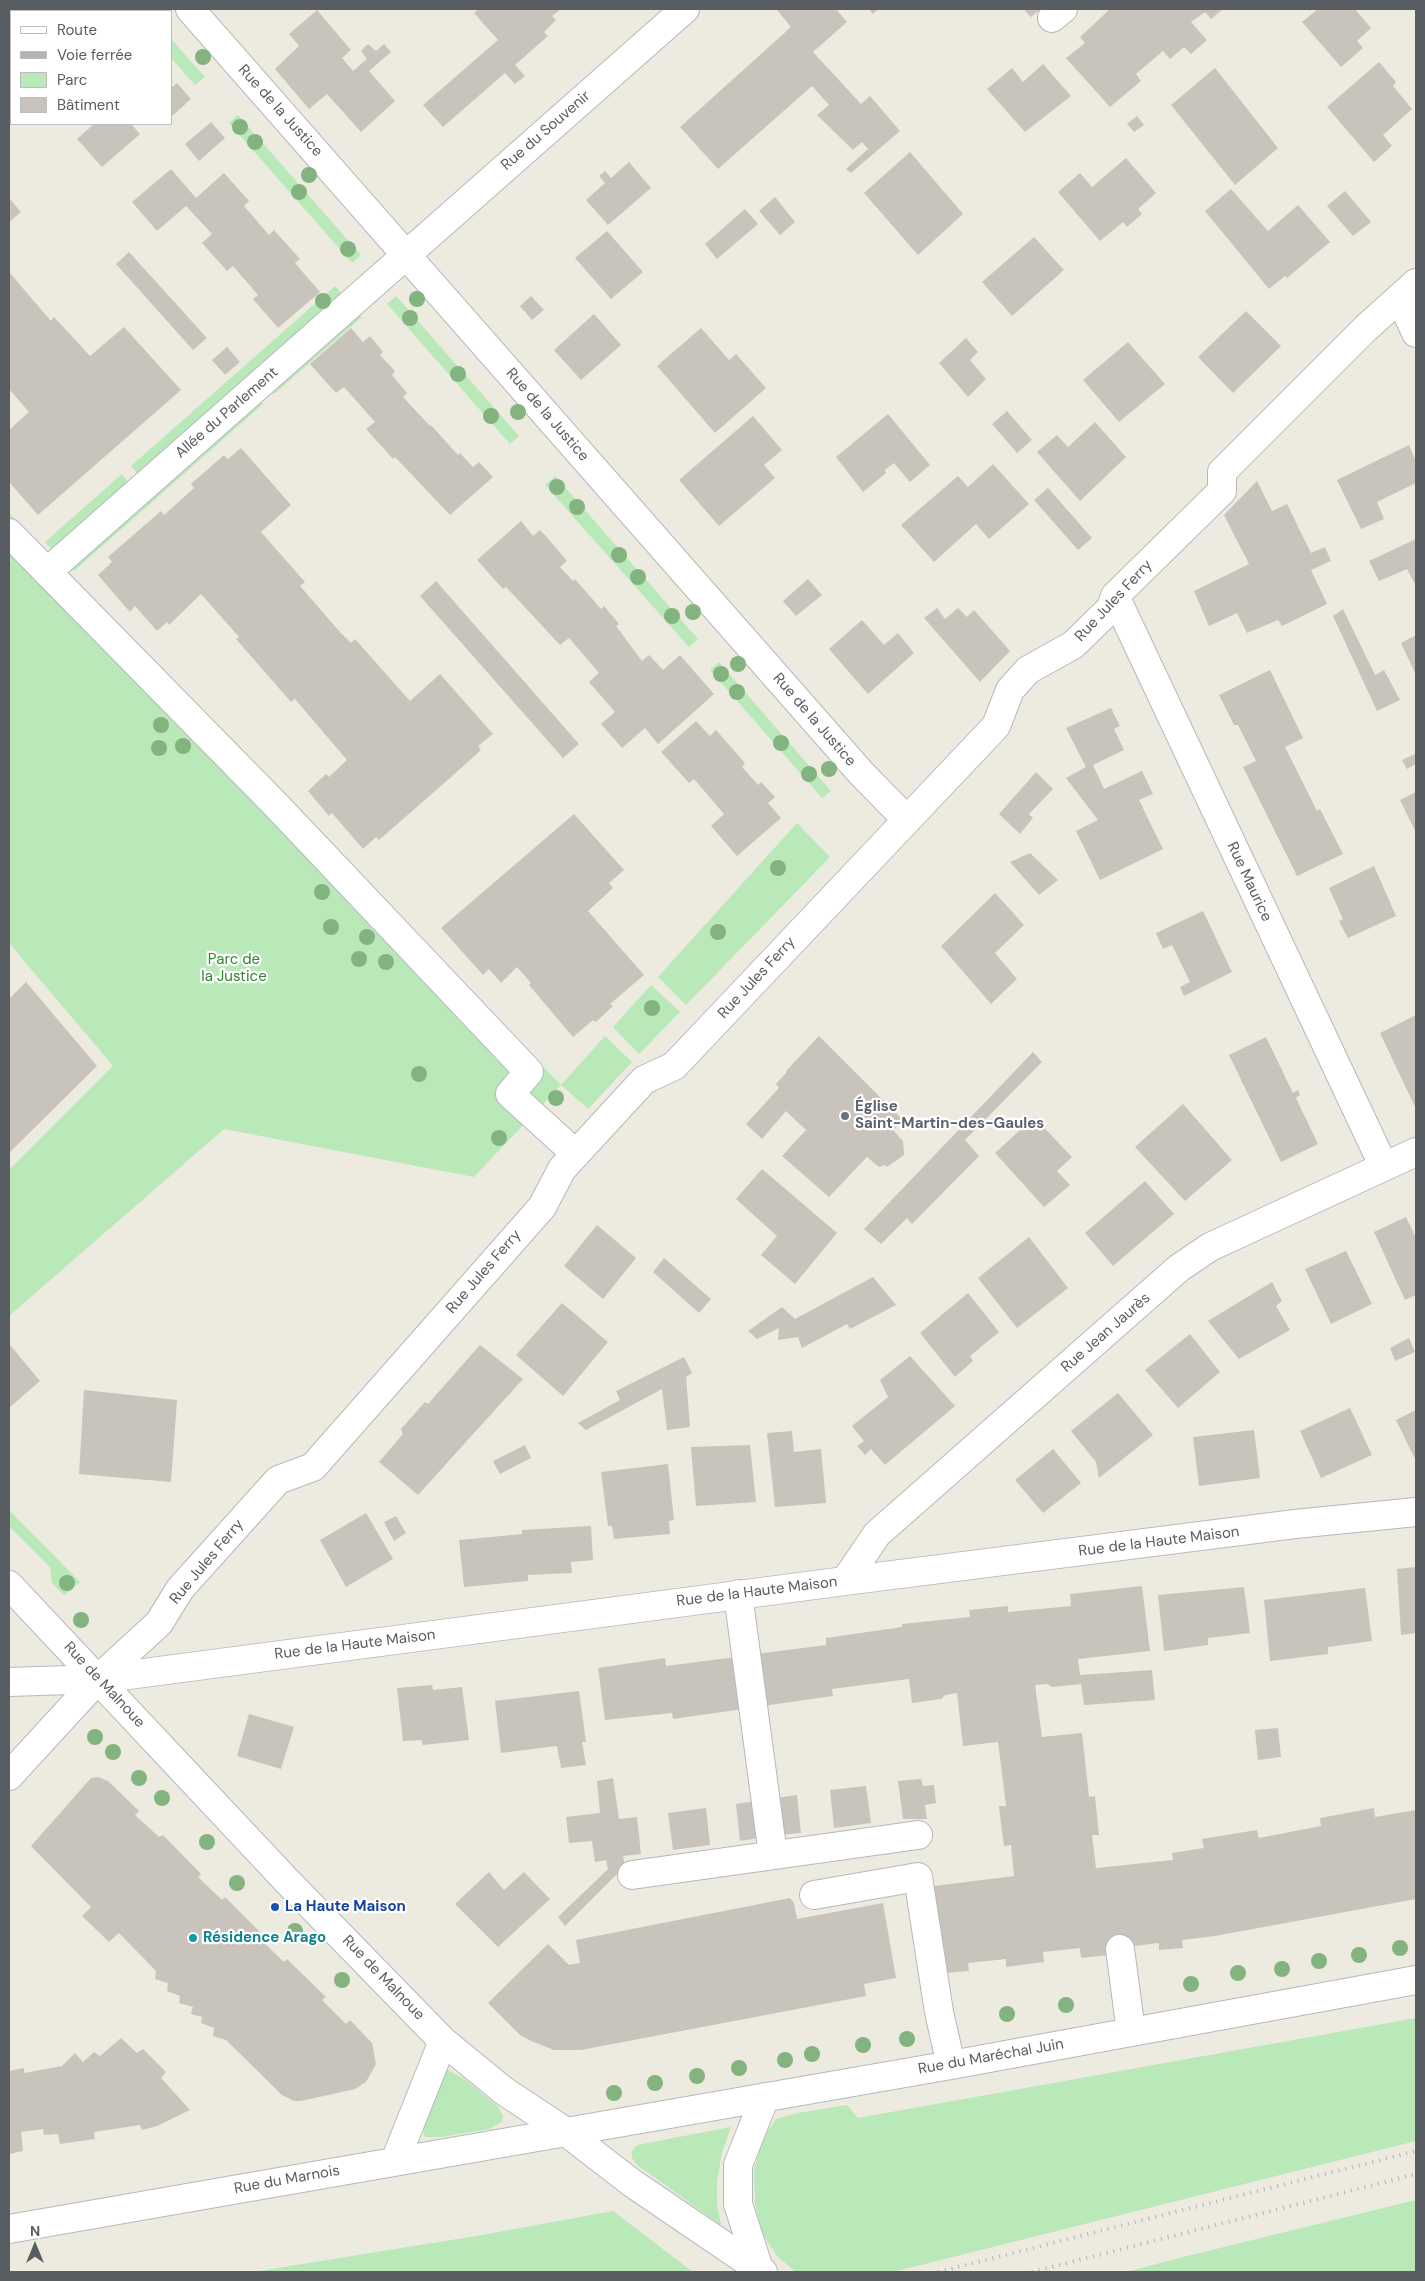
<!DOCTYPE html>
<meta charset="utf-8">
<style>
body{margin:0}
#map{position:relative;width:1425px;height:2281px;overflow:hidden;background:#edeadf;font-family:"DM Sans",sans-serif}
canvas{display:block}
.frame{position:absolute;inset:0;border:10px solid #585d62;pointer-events:none}
.legend{position:absolute;left:10px;top:10px;width:162px;height:115px;box-sizing:border-box;background:#fff;border:1px solid #bcbec0;margin:0;padding:6px 9px;list-style:none;font-size:15px;color:#585d62}
.legend li{display:flex;align-items:center;gap:10px;height:25px}
.legend b{width:25px;border:1px solid #bcbec0}
.north{position:absolute;left:10px;top:2221px;width:50px;height:50px;-webkit-text-stroke:4px #fff;paint-order:stroke;rotate:0deg;font-size:14px;font-weight:700;line-height:20px;text-align:center;color:#585d62}
.north::after{content:'';display:block;margin:auto;width:18px;height:22px;background:#585d62;clip-path:polygon(50% 0,100% 100%,50% 72%,0 100%)}
</style>
<div id="map">
<canvas width="1425" height="2281"></canvas>
<div class="frame"></div>
<ul class="legend">
<li><b style="height:6px;background:#fff"></b>Route</li>
<li><b style="height:6px;background:#b2b3b3"></b>Voie ferrée</li>
<li><b style="height:14px;background:#b9e8b9"></b>Parc</li>
<li><b style="height:14px;background:#c8c4bc"></b>Bâtiment</li>
</ul>
<div class="north">N</div>
</div>
<script>
const c = document.querySelector('canvas').getContext('2d');
c.lineJoin = 'round';
function fillPath(path, color) {
  c.fillStyle = color;
  c.fill(path, 'evenodd');
}
function poly(rows) {
  const path = new Path2D();
  for (const r of rows) {
    path.moveTo(r[0], r[1]);
    for (let i = 2; i < r.length; i += 2) path.lineTo(r[i], r[i + 1]);
  }
  return path;
}
function trace(path, color, width, dash) {
  c.strokeStyle = color;
  c.lineWidth = width;
  c.lineCap = dash ? 'butt' : 'round';
  c.setLineDash(dash || []);
  c.stroke(path);
}
function drawText(font, color, halo, rows, align = 'center') {
  c.font = font + ' "DM Sans",sans-serif';
  c.lineWidth = 4.5;
  c.setLineDash([]);
  c.textBaseline = 'middle';
  c.strokeStyle = halo;
  c.fillStyle = color;
  for (const [text, x, y, turn = 0] of rows) {
    c.save();
    c.translate(x, y);
    c.rotate((+turn || 0) * Math.PI / 180);
    c.textAlign = isNaN(turn) ? turn : align;
    if (halo) c.strokeText(text, 0, 0);
    c.fillText(text, 0, 0);
    c.restore();
  }
}
const green = poly([
 [171,39,205,77,195,85,171,58],
 [238,115,361,255,352,263,229,123],
 [335,286,346,299,142,479,131,466],
 [396,296,519,436,510,444,387,304],
 [355,311,362,317,274,394,268,387],
 [257,397,263,404,74,571,67,564],
 [122,474,132,487,56,554,45,542],
 [555,476,698,639,689,647,545,485],
 [9,513,561,1085,605,1036,632,1062,588,1109,561,1085,474,1177,224,1129,9,1316,9,1170,113,1066,9,943],
 [719,662,831,791,822,798,710,670],
 [797,823,830,857,686,1005,658,977],
 [651,985,680,1012,639,1054,613,1027],
 [9,1510,80,1582,64,1595,52,1583,50,1567,9,1526],
 [1416,2018,1416,2141,893,2272,796,2272,778,2257,763,2235,755,2204,754,2170,763,2139,776,2119,798,2113,847,2105,858,2118],
 [443,2070,448,2070,466,2080,498,2107,503,2116,502,2122,489,2129,441,2137,425,2137,423,2130,438,2076],
 [731,2127,722,2153,717,2181,717,2204,721,2225,637,2165,632,2158,632,2151,637,2145],
 [1416,2200,1416,2272,1126,2272,1179,2258],
 [613,2211,693,2272,253,2272,476,2236]
]);
const building = poly([
 [9,9,80,9,82,11,11,11,11,25,9,22],
 [479,9,561,9,552,16,556,20,544,32,548,36,515,65,525,76,515,84,505,73,443,127,423,105,498,40,474,13],
 [779,9,836,9,847,22,813,52,861,104,870,96,900,131,851,173,846,169,868,149,862,142,853,150,817,115,829,105,812,86,718,169,680,127,791,27,777,10],
 [869,9,878,9,873,14],
 [1028,9,1041,9,1031,17,1025,11],
 [1110,9,1223,9,1211,19,1205,12,1191,22,1207,40,1191,54,1184,47,1170,59,1163,51,1136,74,1141,81,1110,107,1066,58,1085,43,1080,37],
 [1318,9,1355,9,1371,28,1357,41,1363,48,1341,67,1302,22],
 [317,10,351,50,342,58,353,71,367,59,361,51,368,44,376,51,384,44,391,52,369,71,395,101,361,132,327,94,309,109,275,69,299,46,289,34],
 [1379,62,1396,82,1393,86,1412,109,1383,135,1392,146,1374,162,1327,107],
 [1043,64,1071,96,1025,132,987,89,1012,68,1023,82],
 [1215,68,1278,148,1235,185,1171,105],
 [177,83,191,99,171,117,171,88],
 [1137,116,1144,125,1134,132,1127,124],
 [211,122,225,138,199,161,185,144],
 [94,124,131,124,140,134,102,167,77,139],
 [910,152,963,214,918,255,864,193],
 [1126,158,1156,193,1138,209,1142,214,1127,227,1123,222,1100,241,1058,192,1080,173,1092,187],
 [629,162,651,188,608,225,586,200,605,183,599,176,605,171,611,178],
 [171,169,196,198,224,173,249,201,244,206,269,235,274,230,300,259,295,263,320,292,278,328,253,299,258,295,233,266,227,271,202,243,212,234,186,206,157,231,132,202],
 [1231,189,1268,231,1298,205,1330,242,1287,278,1285,276,1269,289,1205,211],
 [1345,191,1371,222,1353,236,1327,206],
 [775,197,795,222,780,235,759,211],
 [9,198,21,212,9,222],
 [745,209,758,224,717,259,705,244],
 [607,231,643,272,611,299,575,258],
 [1034,237,1064,270,1012,316,982,282],
 [129,252,207,338,193,350,116,264],
 [9,272,51,321,54,317,90,356,124,327,181,390,38,515,9,482,9,430,29,412,9,389],
 [531,296,544,310,532,320,520,306],
 [1246,311,1281,346,1233,393,1198,357],
 [594,314,621,345,581,380,554,350],
 [351,328,363,342,370,336,383,352,380,355,395,371,392,375,407,393,403,397,430,426,431,425,458,455,460,453,473,467,479,462,493,477,450,515,395,457,393,459,366,429,375,422,344,387,336,393,310,364],
 [701,328,729,360,736,354,766,388,715,433,657,366],
 [966,338,978,352,970,360,986,379,968,397,939,363],
 [1128,342,1165,384,1119,422,1083,380],
 [227,347,240,362,225,375,212,360],
 [1007,411,1032,440,1017,453,992,424],
 [888,414,930,465,910,482,894,463,885,470,886,473,863,492,836,457],
 [753,416,782,450,764,465,775,478,719,526,679,480],
 [1095,422,1126,457,1080,501,1037,452,1057,435,1068,447],
 [1409,445,1416,462,1416,483,1377,502,1384,519,1361,529,1337,480],
 [241,448,291,505,261,532,305,582,300,586,339,631,351,643,355,639,410,701,440,674,493,734,478,746,481,750,450,778,379,840,376,837,363,849,332,813,329,816,308,791,326,774,329,777,347,760,295,699,291,702,236,639,239,637,201,594,169,625,167,622,157,631,135,606,130,612,98,575,112,562,108,557,161,511,164,515,194,488,191,484,224,455,228,459],
 [993,464,1029,504,989,539,976,524,934,562,901,525,958,476,968,487],
 [1257,481,1272,511,1287,504,1311,553,1325,547,1331,561,1311,570,1327,604,1282,626,1278,620,1247,633,1237,613,1209,626,1194,591,1249,564,1224,515],
 [1048,488,1092,538,1078,550,1034,500],
 [521,521,533,536,540,530,545,535,567,561,560,567,573,581,575,579,601,609,604,606,619,624,616,626,642,661,649,655,663,670,680,655,714,694,658,744,645,728,622,748,601,724,615,712,589,682,599,673,569,638,560,645,506,587,503,589,477,560],
 [1416,539,1416,586,1407,569,1379,581,1369,561],
 [808,579,822,595,796,616,783,601],
 [436,581,579,744,563,758,420,596],
 [937,608,945,619,958,608,967,617,974,610,1010,651,980,682,924,618],
 [1343,609,1375,675,1384,670,1400,700,1377,711,1333,616],
 [862,620,884,645,898,633,914,653,868,694,829,649],
 [1416,635,1416,675,1401,643],
 [1270,670,1303,738,1285,747,1317,811,1320,809,1343,854,1297,876,1243,767,1256,761,1238,725,1234,725,1219,695],
 [1111,708,1120,726,1114,729,1124,750,1093,765,1104,789,1142,771,1153,794,1139,800,1163,849,1100,880,1076,831,1098,820,1066,778,1086,767,1066,728],
 [696,721,710,736,716,730,745,763,742,767,758,785,761,782,775,797,768,803,781,818,737,856,711,826,724,814,694,779,689,783,661,752],
 [1415,754,1416,764,1407,769,1402,760],
 [1036,772,1053,789,1029,814,1033,818,1020,834,999,814],
 [1416,792,1416,833,1400,800],
 [574,814,624,870,609,883,613,888,588,911,644,975,610,1004,613,1006,596,1022,593,1020,573,1037,529,985,531,983,517,967,501,983,489,969,483,975,441,928],
 [1030,853,1058,880,1039,895,1010,862],
 [1374,866,1396,916,1348,938,1339,921,1343,919,1329,888],
 [995,893,1024,925,995,953,1017,979,991,1004,941,946],
 [1203,911,1232,972,1184,996,1180,987,1190,982,1172,945,1163,949,1156,933],
 [26,982,97,1066,9,1153,9,999],
 [1416,1015,1416,1109,1380,1033],
 [819,1036,903,1120,893,1130,903,1141,904,1155,887,1167,885,1165,879,1167,867,1157,829,1197,782,1156,806,1130,786,1111,762,1139,746,1124,779,1088,776,1084,787,1072,786,1071],
 [1266,1037,1293,1093,1298,1090,1300,1095,1296,1098,1318,1144,1281,1162,1229,1055],
 [1033,1052,1042,1062,965,1140,979,1156,912,1224,907,1218,881,1244,864,1229],
 [1183,1104,1232,1160,1185,1201,1135,1147],
 [1034,1117,1072,1157,1057,1171,1070,1185,1044,1207,995,1153],
 [762,1169,837,1233,795,1284,761,1255,777,1236,736,1199],
 [1145,1181,1174,1214,1113,1266,1085,1233],
 [1406,1217,1416,1238,1416,1295,1405,1300,1374,1232],
 [597,1225,636,1258,603,1299,564,1266],
 [1029,1237,1068,1288,1017,1328,978,1278],
 [1346,1251,1372,1304,1331,1324,1305,1269],
 [664,1258,711,1299,699,1313,653,1272],
 [873,1277,896,1305,850,1329,847,1324,802,1348,798,1337,778,1340,779,1328,757,1339,748,1331,782,1307,795,1319],
 [1272,1282,1282,1301,1276,1306,1290,1330,1239,1359,1208,1321],
 [968,1293,999,1332,970,1356,973,1361,955,1377,920,1333],
 [562,1303,608,1342,563,1396,516,1355],
 [1190,1334,1220,1372,1178,1408,1145,1370],
 [1409,1338,1415,1352,1395,1361,1390,1348],
 [10,1345,40,1381,9,1408,9,1346],
 [480,1345,523,1379,418,1495,379,1462,403,1434,401,1429,425,1402,428,1404],
 [910,1356,955,1406,885,1465,871,1449,865,1455,857,1446,864,1441,852,1426,888,1397,880,1380],
 [684,1357,692,1373,686,1377,690,1427,667,1430,662,1389,586,1430,578,1423,620,1400,616,1391],
 [84,1390,177,1400,171,1482,79,1474],
 [1118,1393,1153,1435,1099,1478,1096,1462,1071,1431],
 [1350,1408,1372,1455,1321,1478,1300,1431],
 [1416,1410,1416,1461,1396,1420],
 [1254,1430,1260,1478,1199,1486,1193,1437],
 [792,1431,794,1452,821,1449,826,1503,775,1507,767,1433],
 [525,1445,531,1458,500,1474,493,1461],
 [750,1445,756,1502,696,1506,691,1447],
 [1053,1449,1081,1483,1043,1513,1015,1480],
 [668,1464,674,1520,669,1521,670,1534,614,1539,612,1526,608,1526,601,1472],
 [366,1513,393,1559,346,1587,320,1540],
 [396,1516,406,1533,394,1541,384,1522],
 [591,1526,593,1560,571,1562,572,1573,528,1575,528,1581,464,1587,459,1540,522,1534,522,1530],
 [1416,1567,1416,1633,1401,1635,1397,1569],
 [1142,1586,1150,1651,1078,1659,1080,1675,1152,1670,1155,1700,1084,1705,1081,1684,1052,1687,1047,1684,1035,1685,1042,1737,1082,1733,1089,1797,1095,1796,1099,1835,1092,1835,1096,1868,1173,1860,1172,1853,1204,1848,1202,1839,1257,1830,1259,1838,1321,1826,1320,1818,1374,1808,1375,1817,1416,1810,1416,1899,1215,1936,1182,1940,1183,1948,1159,1950,1159,1943,1118,1948,1119,1954,1081,1958,1080,1948,1043,1952,1044,1962,1006,1967,1006,1959,968,1963,969,1971,946,1973,934,1886,1014,1876,1011,1845,1004,1846,1001,1824,999,1806,1006,1806,998,1742,963,1746,957,1693,945,1695,941,1699,912,1703,909,1679,832,1689,833,1696,763,1706,756,1654,826,1645,826,1638,902,1627,902,1624,970,1617,969,1610,1008,1606,1008,1612,1071,1606,1070,1594],
 [1244,1587,1250,1633,1208,1638,1208,1645,1164,1651,1158,1595],
 [1365,1588,1372,1641,1328,1647,1328,1654,1270,1661,1264,1600],
 [736,1657,743,1709,673,1719,672,1713,605,1720,598,1668,665,1658,666,1666],
 [432,1685,433,1690,462,1687,469,1740,423,1745,421,1740,403,1741,397,1688],
 [579,1691,586,1742,582,1742,586,1765,561,1768,557,1746,501,1753,495,1701],
 [249,1714,294,1727,281,1769,237,1756],
 [1278,1728,1281,1757,1258,1760,1255,1730],
 [98,1777,108,1781,139,1811,135,1815,159,1837,163,1835,201,1874,198,1877,222,1900,225,1897,264,1936,261,1940,284,1962,287,1959,326,1997,322,2000,346,2024,350,2020,372,2043,376,2064,366,2082,355,2089,301,2101,294,2101,282,2095,226,2040,213,2036,214,2028,201,2023,202,2017,191,2014,193,2007,179,2003,180,1996,167,1991,168,1983,155,1979,156,1971,119,1933,109,1942,82,1916,91,1907,31,1846,91,1778],
 [613,1778,619,1819,637,1817,641,1854,623,1856,625,1866,565,1926,558,1917,608,1869,606,1860,595,1862,592,1841,569,1843,566,1817,600,1813,597,1781],
 [921,1779,923,1786,934,1785,936,1803,925,1805,927,1819,903,1819,898,1781],
 [866,1786,871,1823,834,1828,830,1790],
 [797,1795,801,1833,781,1835,776,1798],
 [755,1801,760,1838,740,1841,736,1804],
 [706,1808,710,1845,673,1850,668,1813],
 [489,1872,504,1890,524,1872,550,1899,498,1947,455,1904],
 [790,1898,794,1903,797,1919,883,1903,896,1978,864,1984,866,1996,581,2050,554,2050,531,2041,520,2035,488,2003,548,1944,569,1965,580,1963,576,1940],
 [121,2038,137,2053,143,2049,166,2072,161,2078,190,2110,157,2126,142,2130,140,2125,94,2132,95,2139,60,2144,58,2134,44,2135,43,2129,21,2132,23,2151,9,2154,9,2071,24,2068,24,2073,62,2066,75,2053,83,2062,94,2052,100,2056]
]);
const minor = poly([
 [190,9,861,773,907,820],
 [1052,18,1063,9],
 [1400,298,1416,333],
 [9,533,276,805,529,1072,510,1094,576,1154],
 [47,572,685,9],
 [1115,596,1384,1167],
 [845,1581,877,1534,1179,1268,1210,1247,1416,1152],
 [9,1585,286,1880,443,2041,504,2091,566,2132,632,2183,763,2272],
 [738,1594,773,1855],
 [9,1682,98,1679,845,1581,1295,1524,1416,1512],
 [9,1776,98,1679,159,1623,180,1589,278,1480,313,1467,542,1207,562,1169,644,1080,674,1066,996,726,1010,690,1028,670,1073,645,1111,608,1115,596,1222,491,1222,472,1366,328,1416,283],
 [632,1875,918,1835],
 [814,1895,918,1877,939,2012,951,2065],
 [1120,1949,1131,2032],
 [395,2161,443,2041],
 [9,2229,951,2065,1416,1980],
 [759,2269,738,2204,738,2165,765,2097]
]);
const rail = poly([
 [938,2272,1416,2151],
 [1032,2272,1416,2174]
]);
const trees = [
 [203,57],
 [240,127],
 [255,142],
 [309,175],
 [299,192],
 [348,249],
 [417,299],
 [323,301],
 [410,318],
 [458,374],
 [518,412],
 [491,416],
 [557,487],
 [577,507],
 [619,555],
 [638,577],
 [693,612],
 [672,616],
 [738,664],
 [721,674],
 [737,692],
 [161,725],
 [781,743],
 [183,746],
 [159,748],
 [829,769],
 [809,774],
 [778,868],
 [322,892],
 [331,927],
 [718,932],
 [367,937],
 [359,959],
 [386,962],
 [652,1008],
 [419,1074],
 [556,1098],
 [499,1138],
 [67,1583],
 [81,1620],
 [95,1737],
 [113,1752],
 [139,1778],
 [162,1798],
 [207,1842],
 [237,1883],
 [295,1931],
 [1400,1948],
 [1359,1955],
 [1319,1961],
 [1282,1969],
 [1238,1973],
 [342,1980],
 [1191,1984],
 [1066,2005],
 [1007,2014],
 [907,2039],
 [863,2045],
 [812,2054],
 [785,2060],
 [739,2068],
 [697,2076],
 [655,2083],
 [614,2093]
];
const markers = [
 [845,1116,5,"#6b7280"],
 [275,1907,5,"#1a4fb4"],
 [193,1938,5,"#0f9aa8"]
];
const streetNames = [
 ["Rue de la Justice",280,111,48],
 ["Rue du Souvenir",546,131,-41],
 ["Allée du Parlement",227,413,-41],
 ["Rue de la Justice",547,415,49],
 ["Rue Jules Ferry",1114,601,-47],
 ["Rue de la Justice",814,720,49],
 ["Rue Maurice",1249,882,65],
 ["Rue Jules Ferry",757,978,-47],
 ["Rue Jules Ferry",484,1272,-49],
 ["Rue Jean Jaurès",1106,1333,-41],
 ["Rue de la Haute Maison",1159,1542,-7],
 ["Rue Jules Ferry",207,1562,-50],
 ["Rue de la Haute Maison",757,1592,-7],
 ["Rue de la Haute Maison",355,1645,-7],
 ["Rue de Malnoue",104,1685,47],
 ["Rue de Malnoue",383,1978,46],
 ["Rue du Maréchal Juin",991,2057,-10],
 ["Rue du Marnois",287,2180,-10]
];
const parkNames = [
 ["Parc de",234,960],
 ["la Justice",234,977]
];
const worshipNames = [
 ["Église",855,1107],
 ["Saint-Martin-des-Gaules",855,1124]
];
const transitNames = [
 ["La Haute Maison",285,1907]
];
const cultureNames = [
 ["Résidence Arago",203,1938]
];
fillPath(green, '#b9e8b9');
fillPath(building, '#c8c4bc');
trace(minor, '#b5b8be', 30);
trace(minor, '#fff', 28);
trace(rail, '#b2b3b3', 4, [1, 6]);
c.fillStyle = '#83b37f';
for (const [x, y] of trees) {
  c.beginPath();
  c.arc(x, y, 8, 0, 2 * Math.PI);
  c.fill();
}
for (const [x, y, r, color] of markers) {
  const dot = new Path2D();
  dot.arc(x, y, r, 0, 2 * Math.PI);
  c.fillStyle = color;
  c.fill(dot);
  trace(dot, '#fff', 2);
}
drawText('15px', '#585d62', '#fff', streetNames);
drawText('15px', '#2d8631', '#fff', parkNames);
drawText('bold 15px', '#5b616d', '#fff', worshipNames, 'left');
drawText('bold 15px', '#164399', '#fff', transitNames, 'left');
drawText('bold 15px', '#0d838f', '#fff', cultureNames, 'left');
</script>
